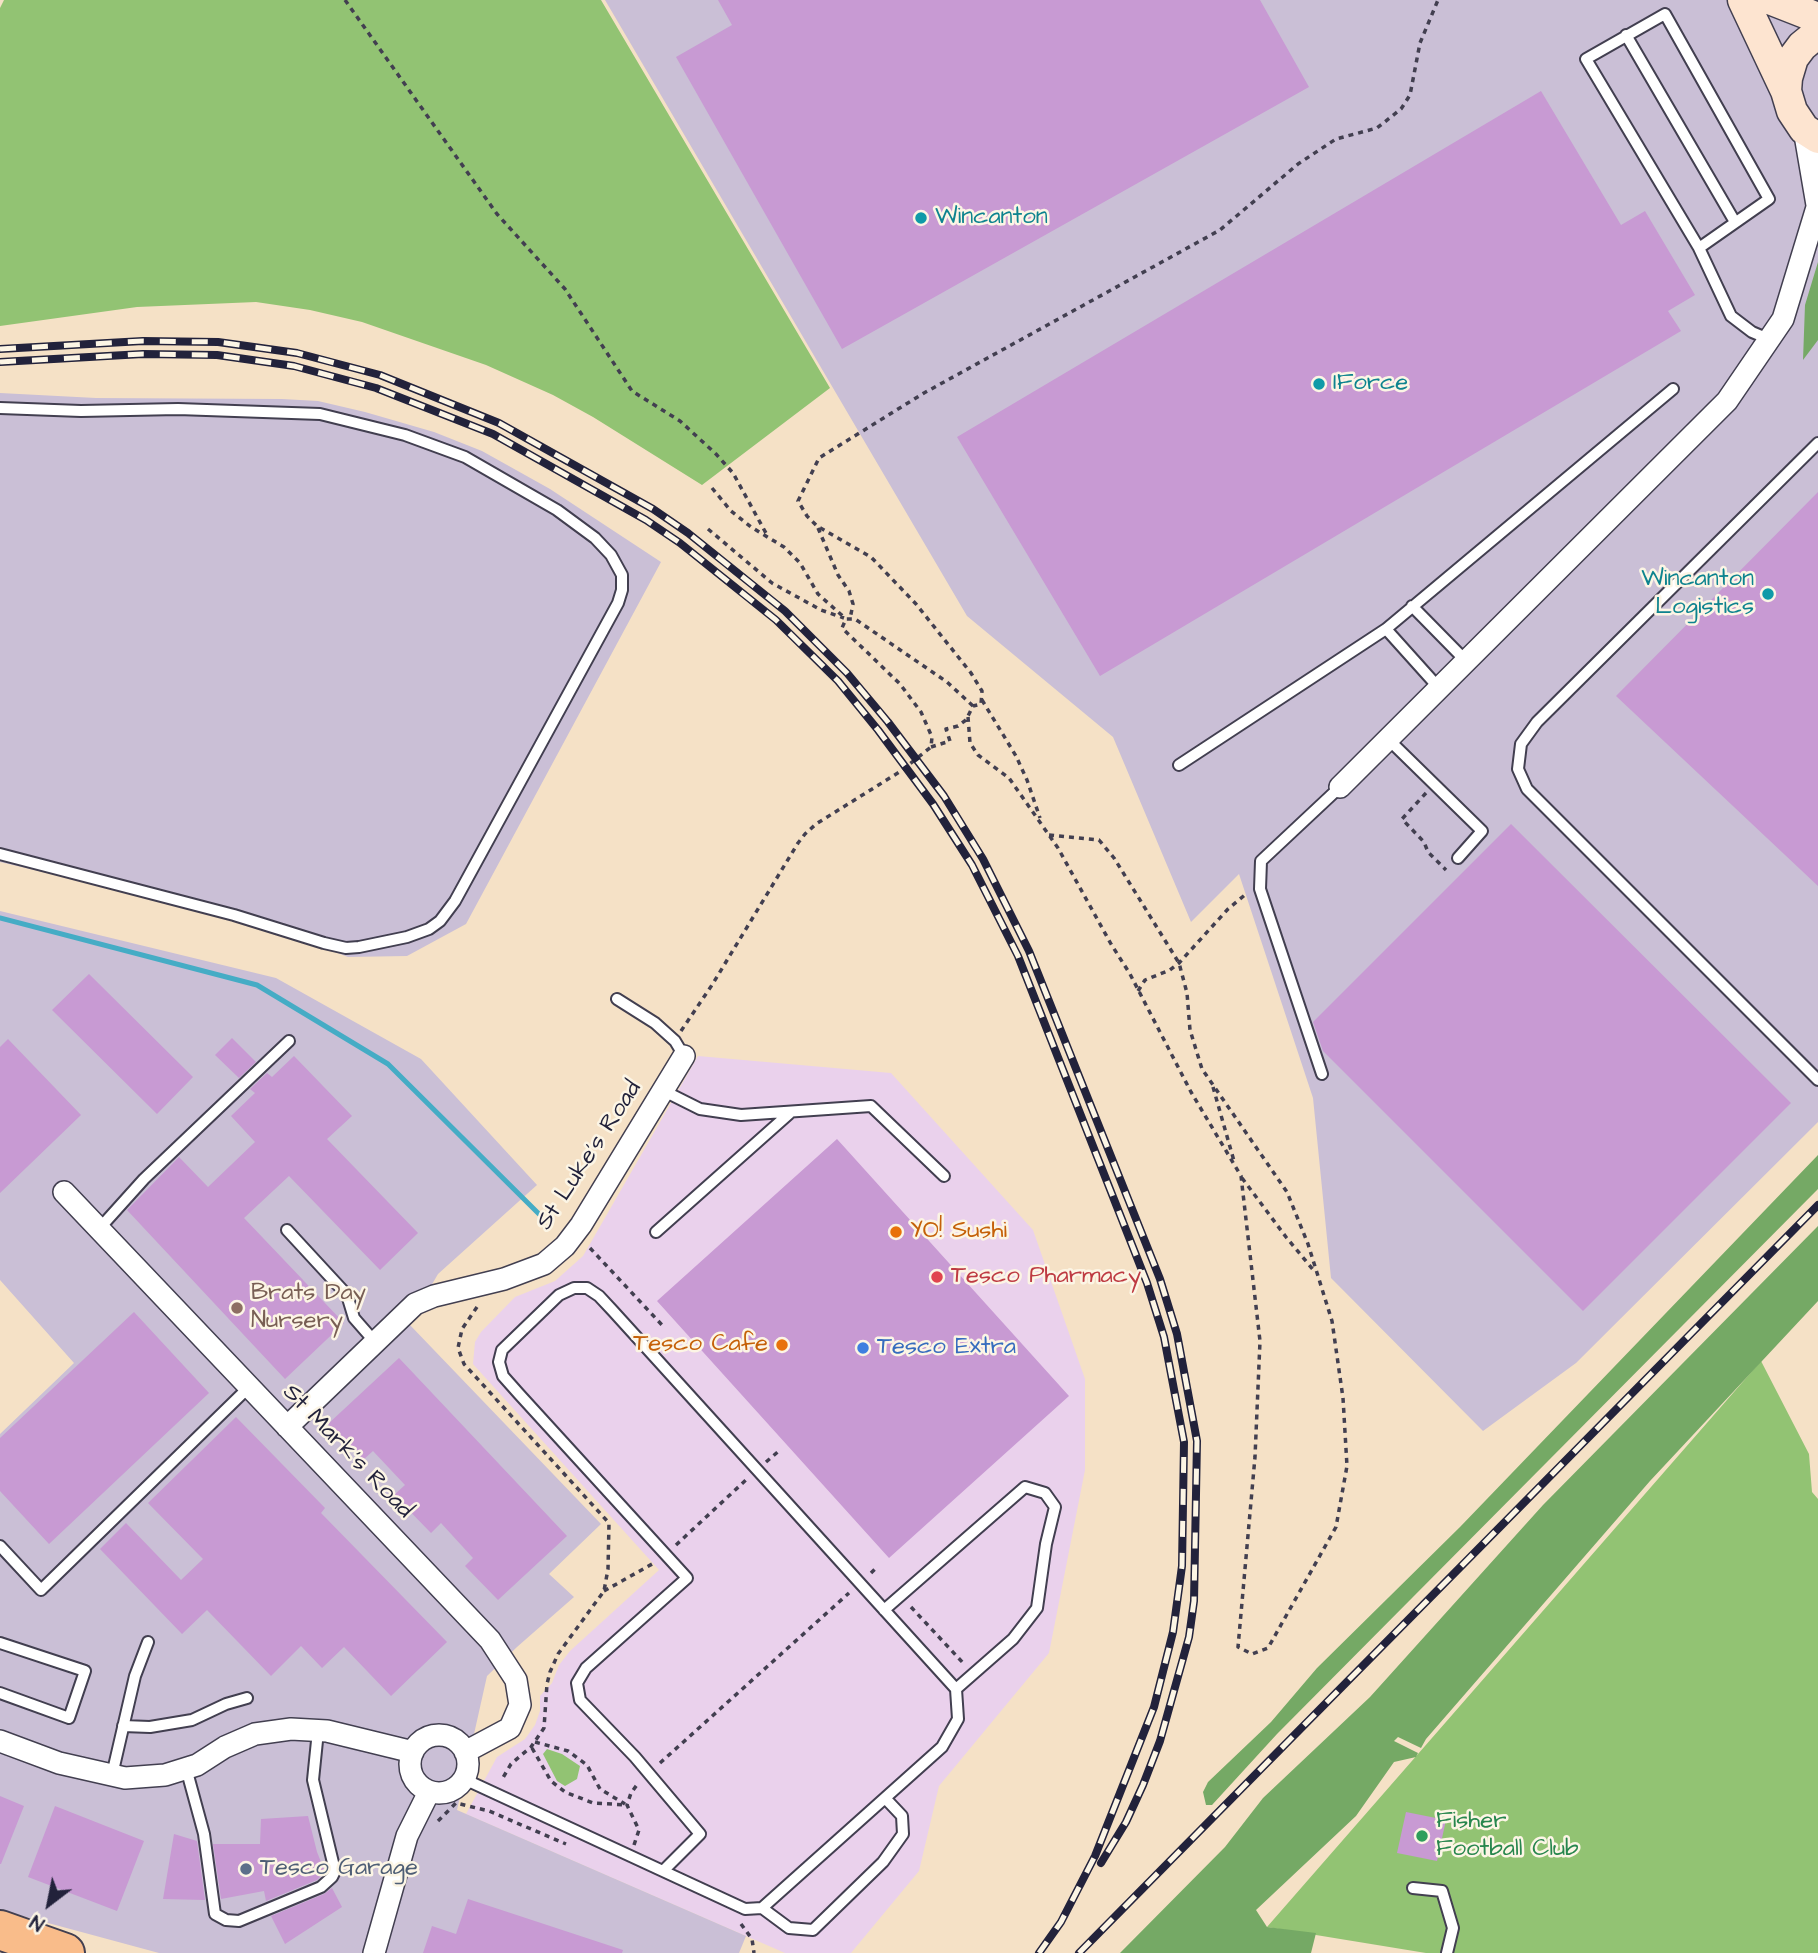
<!DOCTYPE html>
<style>
body{margin:0}
#map{position:relative;width:1818px;height:1953px;overflow:hidden;background:#f5e1c6;font-family:"Architects Daughter",sans-serif}
canvas{display:block}
.north{position:absolute;left:14px;top:1869px;width:70px;height:70px;-webkit-text-stroke:5px #fcf5e5;paint-order:stroke;rotate:212deg;font-size:19px;font-weight:700;line-height:28px;text-align:center;color:#22223b}
.north::after{content:'';display:block;margin:auto;width:24px;height:32px;background:#22223b;clip-path:polygon(50% 0,100% 100%,50% 72%,0 100%)}
</style>
<div id="map">
<canvas width="1818" height="1953"></canvas>
<div class="north">N</div>
</div>
<script>
const c = document.querySelector('canvas').getContext('2d');
c.lineJoin = 'round';
function fillPath(path, color) {
  c.fillStyle = color;
  c.fill(path, 'evenodd');
}
function poly(rows) {
  const path = new Path2D();
  for (const r of rows) {
    if (r.length === 3) {
      path.moveTo(r[0] + r[2], r[1]);
      path.arc(r[0], r[1], r[2], 0, 2 * Math.PI);
      continue;
    }
    path.moveTo(r[0], r[1]);
    for (let i = 2; i < r.length; i += 2) path.lineTo(r[i], r[i + 1]);
  }
  return path;
}
function trace(path, color, width, dash) {
  c.strokeStyle = color;
  c.lineWidth = width;
  c.lineCap = dash ? 'butt' : 'round';
  c.setLineDash(dash || []);
  c.stroke(path);
}
function drawText(font, color, halo, rows, align = 'center') {
  c.font = font + ' "Architects Daughter",sans-serif';
  c.lineWidth = 5;
  c.setLineDash([]);
  c.textBaseline = 'middle';
  c.strokeStyle = halo;
  c.fillStyle = color;
  for (const [text, x, y, turn = 0] of rows) {
    c.save();
    c.translate(x, y);
    c.rotate((+turn || 0) * Math.PI / 180);
    c.textAlign = isNaN(turn) ? turn : align;
    if (halo) c.strokeText(text, 0, 0);
    c.fillText(text, 0, 0);
    c.restore();
  }
}
const built = poly([
 [698,1056,891,1073,1033,1230,1085,1379,1085,1470,1049,1653,939,1786,919,1871,851,1953,785,1953,466,1814,497,1757,525,1739,535,1725,540,1711,540,1696,552,1683,559,1665,570,1651,659,1570,473,1364,475,1342,481,1332,515,1297,555,1281,583,1256]
]);
const industrial = poly([
 [605,0,1818,0,1818,1122,1576,1363,1483,1431,1331,1278,1313,1098,1239,874,1191,922,1113,737,967,616],
 [0,393,96,398,282,399,318,401,365,412,434,432,482,451,550,489,661,562,466,924,407,956,348,957,255,921,0,862],
 [0,911,276,978,421,1059,537,1185,438,1274,409,1324,601,1524,549,1574,574,1597,517,1647,487,1676,457,1810,746,1936,739,1953,159,1953,0,1910,0,1434,74,1363,0,1280]
]);
const green = poly([
 [4,0,601,0,830,388,702,485,593,417,553,395,486,365,362,322,310,310,256,302,137,307,0,326,0,8],
 [1761,1361,1809,1454,1812,1492,1818,1499,1818,1953,1426,1953,1267,1927],
 [547,1749,562,1754,580,1766,577,1779,565,1786,557,1781,543,1754]
]);
const forest = poly([
 [1818,262,1818,340,1803,360,1805,305],
 [1818,1155,1818,1189,1277,1734,1212,1805,1206,1805,1203,1792,1208,1782,1271,1722,1317,1668,1460,1527],
 [1818,1226,1818,1301,1650,1481,1426,1739,1421,1748,1398,1737,1394,1741,1418,1753,1416,1757,1394,1762,1356,1816,1256,1910,1267,1927,1316,1933,1311,1953,1120,1953,1225,1847,1263,1798,1370,1697,1543,1505]
]);
const stream = poly([
 [0,918,257,985,388,1064,539,1214]
]);
const building = poly([
 [718,0,1260,0,1309,87,842,349,676,57,732,25],
 [1541,91,1621,225,1645,211,1695,295,1668,311,1681,331,1100,676,957,437],
 [1818,492,1818,886,1616,696],
 [1511,824,1791,1103,1583,1311,1323,1051,1313,1022],
 [89,974,193,1077,157,1114,52,1010],
 [232,1038,256,1062,239,1078,215,1055],
 [8,1039,81,1115,0,1193,0,1047],
 [294,1056,352,1116,327,1139,418,1233,380,1270,289,1176,244,1218,344,1323,285,1379,127,1210,179,1157,208,1187,255,1142,231,1116,255,1093,250,1089,267,1073,272,1077],
 [837,1139,1069,1396,889,1558,657,1301],
 [134,1312,209,1393,49,1544,0,1491,0,1438],
 [399,1358,567,1536,498,1600,465,1566,473,1558,441,1523,431,1533,394,1495,405,1485,373,1451,363,1460,328,1424],
 [236,1417,325,1508,321,1513,447,1642,391,1696,344,1647,322,1668,301,1646,271,1676,207,1610,182,1634,100,1549,126,1523,181,1580,203,1559,148,1503],
 [0,1796,24,1806,1,1864,0,1864],
 [55,1806,144,1841,117,1911,28,1877],
 [1406,1812,1446,1820,1437,1861,1397,1853],
 [308,1816,317,1852,325,1872,317,1880,266,1901,264,1891,221,1899,213,1844,260,1844,261,1819],
 [174,1834,197,1841,205,1900,163,1899],
 [332,1888,342,1907,285,1944,271,1916,324,1894],
 [468,1899,623,1950,622,1953,423,1953,432,1926,456,1934]
]);
const path = poly([
 [345,0,497,214,565,289,632,391,680,421,716,454,733,473,767,535],
 [712,488,731,511,751,527,784,547,800,563,818,594,846,619],
 [818,528,838,575,849,591,853,604,850,619],
 [708,529,772,583,821,610,844,618],
 [982,700,1016,756,1027,780,1040,818],
 [968,717,970,743,978,755,1009,778,1058,848,1111,944,1130,974,1191,1092,1241,1176,1260,1341,1255,1457,1238,1647,1252,1654,1268,1648,1336,1527,1347,1466,1343,1398,1332,1321,1308,1244,1287,1192,1202,1069,1190,1030,1187,993,1179,963,1114,858,1099,840,1049,835],
 [931,747,950,741,946,729,958,726,966,720,973,706,981,704,982,691,971,673,916,604,871,557,817,526,807,516,798,501,819,458,924,393,1220,230,1298,164,1336,139,1377,128,1401,109,1410,95,1420,43,1438,0],
 [1426,793,1402,819,1424,842,1428,852,1446,870],
 [1138,991,1145,980,1170,970,1179,963,1228,909,1246,894],
 [681,1031,712,985,798,843,805,834,816,824,901,771,931,747,932,737,921,712,900,684,842,628,846,619,855,619,947,682,973,706],
 [1213,1087,1234,1161],
 [1242,1178,1286,1237,1315,1272],
 [590,1248,662,1325],
 [477,1307,462,1329,458,1348,464,1364,609,1523,608,1569,604,1591,558,1654,550,1672,547,1684,544,1728,531,1747,511,1764,501,1781],
 [766,1462,780,1450],
 [676,1545,747,1479],
 [871,1573,878,1566],
 [604,1591,654,1563],
 [911,1607,965,1665],
 [535,1742,568,1751,587,1765,600,1789,625,1804],
 [532,1748,551,1781,565,1792,593,1803,627,1805],
 [660,1763,849,1593],
 [438,1821,456,1803,489,1811,566,1844],
 [634,1845,639,1830,627,1805,631,1793,639,1782],
 [741,1924,752,1939,754,1953]
]);
const lane = poly([
 [1626,35,1735,222],
 [1699,248,1769,199,1665,14,1586,59,1699,248,1731,316,1752,332,1771,340],
 [0,408,81,411,178,409,320,414,405,435,465,457,557,510,595,538,611,555,622,575,622,590,618,603,455,901,440,921,429,929,407,937,359,947,346,948,324,943,234,915,0,854],
 [1818,443,1537,722,1521,744,1518,769,1527,789,1818,1080],
 [1412,606,1466,661],
 [1386,629,1439,688],
 [1388,739,1482,831,1458,858],
 [1179,765,1386,629,1673,389],
 [617,999,655,1023,675,1041,684,1056],
 [1322,1074,1260,889,1261,861,1340,787],
 [664,1091,700,1109,741,1115,871,1106,944,1176],
 [99,1229,144,1179,289,1041],
 [287,1230,347,1295,354,1318,375,1342],
 [656,1232,791,1112],
 [0,1546,41,1590,249,1387],
 [884,1610,1025,1487,1045,1493,1055,1507,1046,1544,1037,1608,1013,1639,956,1689],
 [0,1643,85,1671,69,1718,0,1693],
 [123,1726,150,1727,192,1720,226,1704,247,1698],
 [186,1768,204,1834,215,1914,226,1920,239,1921,321,1887,332,1877,335,1871,313,1780,318,1731],
 [112,1775,135,1676,148,1642],
 [464,1779,745,1909,762,1908,942,1747,958,1719,956,1689,613,1311,599,1296,587,1288,574,1288,559,1295,502,1350,499,1362,503,1376,519,1394,687,1578,586,1668,577,1683,580,1700,635,1757,700,1834,663,1871],
 [1413,1888,1442,1891,1453,1928,1447,1953],
 [762,1908,789,1928,813,1930,883,1862,903,1834,902,1816,885,1798]
]);
const street = poly([
 [1804,129,1817,205],
 [1340,787,1727,401,1783,319,1818,204],
 [64,1192,490,1640,516,1680,520,1705,510,1728,465,1752],
 [287,1427,415,1304,434,1296,504,1279,544,1264,565,1246,581,1225,684,1056],
 [439,1764,29],
 [0,1741,59,1763,125,1778,165,1775,197,1765,225,1747,255,1734,291,1729,327,1731,413,1752],
 [374,1953,407,1836,429,1792]
]);
const secondary = poly([
 [1743,0,1786,91],
 [1772,0,1818,18],
 [1818,33,1802,46,1793,58,1787,78,1786,91,1792,111,1804,129,1818,138]
]);
const highway = poly([
 [0,1930,65,1953]
]);
const rail = poly([
 [0,349,143,341,218,342,297,353,380,375,499,423,653,509,688,533,785,611,847,673,888,722,944,796,983,859,1029,951,1160,1279,1177,1334,1197,1441,1194,1601,1189,1637,1160,1741,1143,1785,1126,1822,1101,1863],
 [0,362,143,354,217,355,294,366,376,388,493,434,646,520,680,543,776,620,838,681,878,730,933,804,972,865,1018,956,1147,1283,1164,1337,1184,1442,1182,1566,1173,1632,1154,1707,1095,1856,1061,1922,1039,1953],
 [1079,1953,1818,1205]
]);
const markers = [
 [921,218,7,"#0f9aa8"],
 [1319,384,7,"#0f9aa8"],
 [1768,594,7,"#0f9aa8"],
 [896,1232,7,"#e8710a"],
 [937,1277,7,"#e0444e"],
 [237,1308,7,"#8d6e63"],
 [782,1345,7,"#e8710a"],
 [863,1348,7,"#3f7fe0"],
 [1422,1836,7,"#2e9e5b"],
 [246,1869,7,"#5c6f8a"]
];
const cultureNames = [
 ["Wincanton",935,218],
 ["IForce",1333,384],
 ["Wincanton",1754,580,"right"],
 ["Logistics",1754,608,"right"]
];
const streetNames = [
 ["St Luke's Road",590,1156,-57],
 ["St Mark's Road",347,1452,46]
];
const foodNames = [
 ["YO! Sushi",910,1232],
 ["Tesco Cafe",768,1345,"right"]
];
const healthNames = [
 ["Tesco Pharmacy",951,1277]
];
const educationNames = [
 ["Brats Day",251,1294],
 ["Nursery",251,1322]
];
const shopNames = [
 ["Tesco Extra",877,1348]
];
const leisureNames = [
 ["Fisher",1436,1822],
 ["Football Club",1436,1850]
];
const serviceNames = [
 ["Tesco Garage",260,1869]
];
fillPath(built, '#ead1ec');
fillPath(industrial, '#cabfd6');
fillPath(green, '#92c373');
fillPath(forest, '#75a965');
trace(stream, '#45acc5', 5);
fillPath(building, '#c89ad3');
trace(lane, '#423f50', 14);
trace(street, '#423f50', 24);
trace(secondary, '#423f50', 33);
trace(highway, '#423f50', 42);
trace(path, '#423f50', 3.5, [5, 5]);
trace(lane, '#fff', 10);
trace(street, '#fff', 21);
trace(secondary, '#fde4d0', 30);
trace(highway, '#f9bc8a', 38);
trace(rail, '#22223b', 8);
trace(rail, '#fcf5e5', 5, [16]);
for (const [x, y, r, color] of markers) {
  const dot = new Path2D();
  dot.arc(x, y, r, 0, 2 * Math.PI);
  c.fillStyle = color;
  c.fill(dot);
  trace(dot, '#fcf5e5', 2.5);
}
drawText('24px', '#0d838f', '#fcf5e5', cultureNames, 'left');
drawText('24px', '#22223b', '#fcf5e5', streetNames);
drawText('24px', '#c56008', '#fcf5e5', foodNames, 'left');
drawText('24px', '#be3a42', '#fcf5e5', healthNames, 'left');
drawText('24px', '#785e54', '#fcf5e5', educationNames, 'left');
drawText('24px', '#366cbe', '#fcf5e5', shopNames, 'left');
drawText('24px', '#27864d', '#fcf5e5', leisureNames, 'left');
drawText('24px', '#4e5e75', '#fcf5e5', serviceNames, 'left');
</script>
